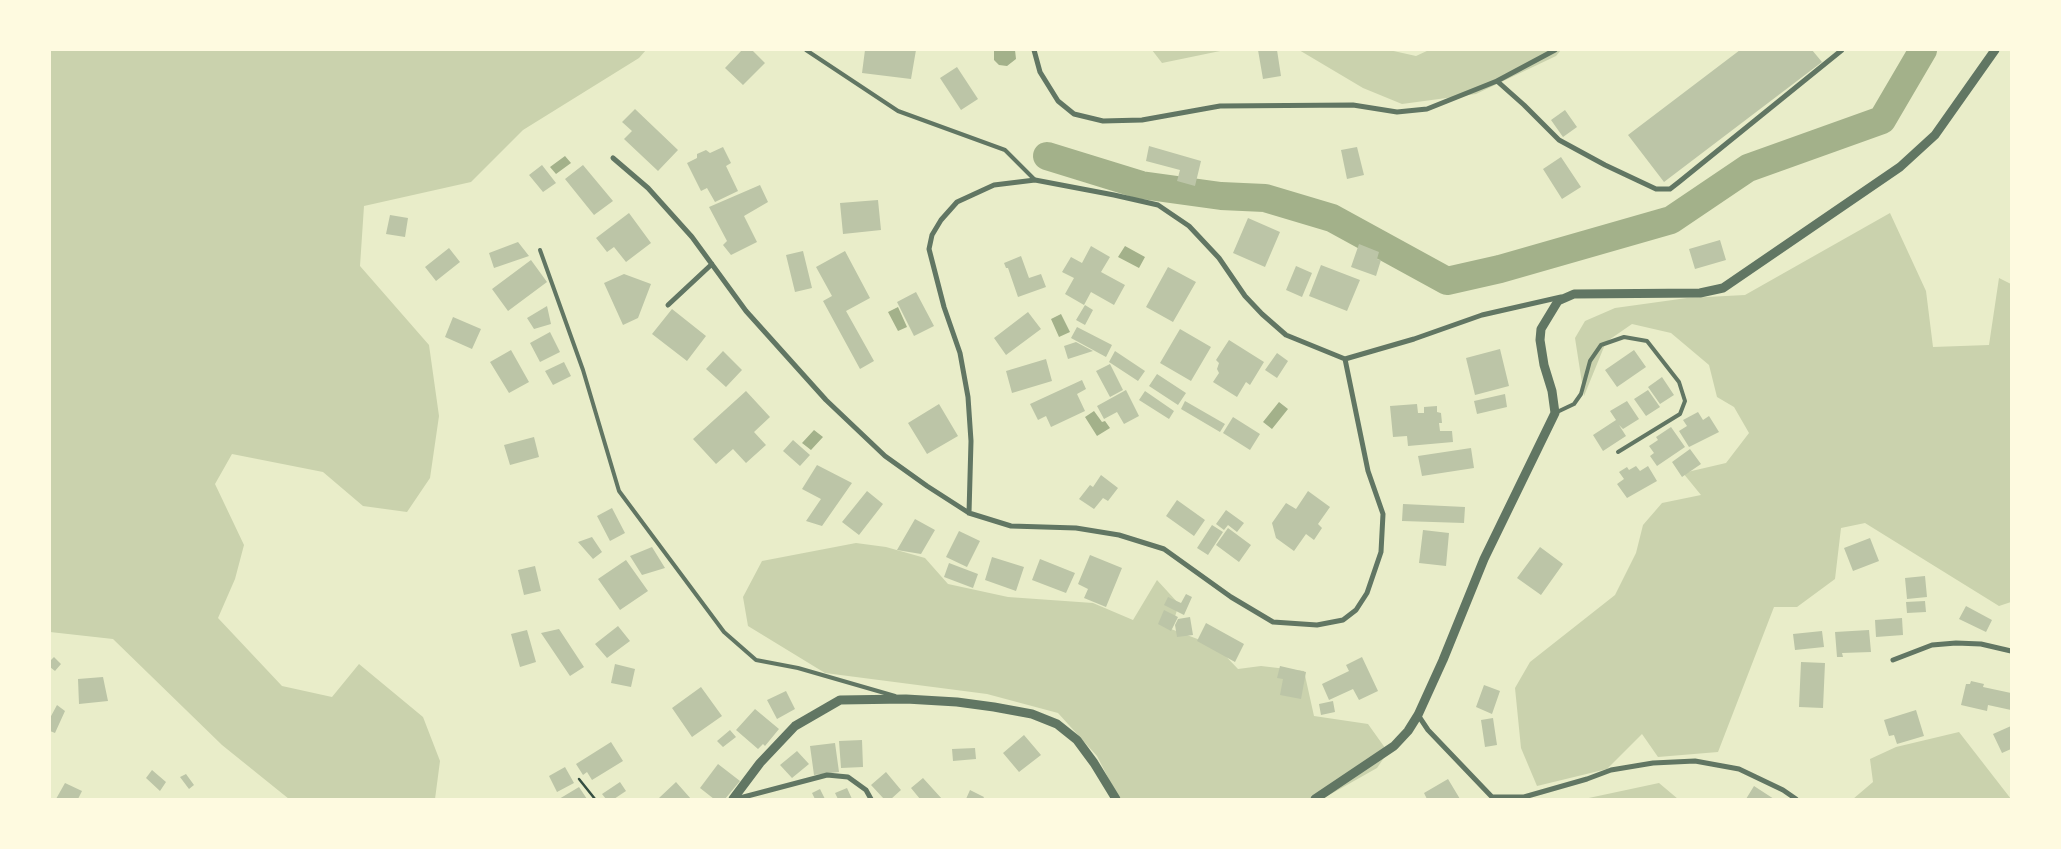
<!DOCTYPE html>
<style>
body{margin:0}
#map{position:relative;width:2061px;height:849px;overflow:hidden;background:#e9edc9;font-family:"Source Serif 4",serif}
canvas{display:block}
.frame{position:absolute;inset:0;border:51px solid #fefae0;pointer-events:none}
</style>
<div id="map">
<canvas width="2061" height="849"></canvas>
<div class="frame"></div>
</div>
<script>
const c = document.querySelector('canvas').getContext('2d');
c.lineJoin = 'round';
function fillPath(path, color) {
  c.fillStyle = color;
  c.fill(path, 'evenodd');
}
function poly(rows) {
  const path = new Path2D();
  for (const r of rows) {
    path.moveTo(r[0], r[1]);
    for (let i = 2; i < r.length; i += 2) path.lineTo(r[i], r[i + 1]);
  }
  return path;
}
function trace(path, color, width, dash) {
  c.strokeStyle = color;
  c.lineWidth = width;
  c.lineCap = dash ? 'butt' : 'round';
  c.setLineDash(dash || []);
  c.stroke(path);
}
const green = poly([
 [50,50,646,50,639,58,523,130,471,182,364,206,360,266,429,345,439,416,430,478,407,512,363,506,323,472,232,454,215,484,244,545,235,579,218,618,282,686,332,697,359,664,423,717,440,761,435,799,289,799,222,745,113,639,50,632],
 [1152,50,1225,50,1162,63],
 [1299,50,1389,50,1416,56,1429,50,1561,50,1556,56,1476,94,1402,104,1363,88],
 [1890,213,1926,291,1933,347,1989,345,1999,278,2011,284,2011,602,1999,606,1865,523,1841,528,1835,579,1797,607,1774,607,1718,752,1658,757,1642,734,1607,769,1537,786,1521,748,1515,688,1530,662,1615,595,1636,553,1643,525,1662,503,1701,495,1683,473,1726,463,1749,433,1734,407,1717,397,1709,365,1671,333,1632,324,1606,342,1584,396,1575,338,1585,321,1615,308,1687,298,1745,295],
 [856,543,886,547,925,558,948,584,1008,597,1093,603,1133,620,1157,580,1179,604,1171,629,1216,646,1238,669,1261,666,1304,671,1314,716,1368,724,1388,752,1377,768,1322,799,1119,799,1097,756,1058,713,987,694,825,673,748,626,743,597,762,561],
 [1959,732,2011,799,1853,799,1873,782,1870,759,1896,747],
 [1659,783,1678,799,1584,799]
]);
const water = poly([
 [994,50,1015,50,1016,59,1007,66,999,65,994,60],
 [565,156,571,163,556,174,550,167],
 [1125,246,1145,257,1139,268,1118,257],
 [898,307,907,327,898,331,888,312],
 [1061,314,1070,332,1059,337,1051,319],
 [1279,402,1288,409,1272,429,1263,422],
 [1094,411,1102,422,1105,421,1110,428,1097,436,1085,417],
 [814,430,823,437,811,450,802,443]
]);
const river = poly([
 [1047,156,1141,185,1221,196,1265,198,1332,218,1447,281,1500,269,1671,220,1748,168,1882,120,1923,50]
]);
const building = poly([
 [742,50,752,50,765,63,743,85,725,68],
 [865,50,916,50,911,79,862,73],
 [1258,50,1277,50,1281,76,1263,79],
 [1740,50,1812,50,1822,62,1664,182,1628,135],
 [957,67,978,99,961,110,940,78],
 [635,109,678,150,658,171,624,139,632,131,622,122],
 [1565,110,1577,127,1563,137,1551,120],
 [1149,146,1201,161,1195,186,1177,181,1180,170,1146,161],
 [723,147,731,163,726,166,738,191,715,202,707,188,701,191,687,163,697,158,697,154,706,150,710,153],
 [1357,147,1364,175,1347,179,1341,150],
 [1561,157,1581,187,1562,199,1543,169],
 [542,165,556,183,543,192,529,175],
 [583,165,613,201,594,215,565,179],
 [760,185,768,202,744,216,757,242,731,255,723,245,727,241,709,207],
 [878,200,881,230,843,234,840,203],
 [629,213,651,243,626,262,614,247,607,252,596,238],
 [390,215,408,218,405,237,386,234],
 [1248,218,1280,232,1265,267,1233,253],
 [1720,240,1726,260,1695,269,1689,249],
 [518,242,529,256,494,268,489,253],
 [1359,244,1379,252,1377,259,1381,260,1376,276,1351,267],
 [1091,246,1110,257,1101,272,1125,285,1114,305,1091,292,1084,305,1065,294,1074,278,1062,272,1071,257,1082,263],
 [449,248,460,262,436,281,425,267],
 [803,251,812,288,795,292,786,255],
 [845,251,870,298,846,311,874,361,860,369,823,301,832,296,816,267],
 [1021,256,1029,278,1041,274,1046,287,1018,297,1008,268,1006,268,1004,263],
 [531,260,547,282,508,311,492,289],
 [1321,265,1360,280,1347,311,1309,296],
 [1296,266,1312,273,1302,297,1286,290],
 [1168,267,1196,282,1173,322,1146,307],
 [624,274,651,284,638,318,623,325,604,283],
 [916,292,934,326,914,336,897,302],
 [1085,305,1093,310,1085,325,1076,320],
 [547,306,551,324,534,329,527,318],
 [672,309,706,336,687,361,652,334],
 [1028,312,1041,329,1006,355,994,338],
 [453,317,481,329,472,349,445,337],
 [1077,327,1112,345,1106,357,1071,338],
 [1180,329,1211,347,1191,381,1160,363],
 [550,332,560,352,540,362,530,343],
 [1229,340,1264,362,1250,385,1246,382,1237,397,1213,382,1219,373,1217,369,1219,363,1216,360],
 [1076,342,1093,351,1068,359,1064,346],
 [1500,349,1509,386,1475,395,1466,358],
 [511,350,529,382,509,393,490,362],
 [1634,350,1646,367,1617,387,1605,370],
 [723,351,742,370,726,387,706,369],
 [1115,351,1145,371,1138,381,1109,362],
 [1277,353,1288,361,1277,378,1265,370],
 [1046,359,1052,381,1012,393,1006,371],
 [564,362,571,376,553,385,545,371],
 [1110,364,1123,390,1110,397,1096,371],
 [1157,374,1186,393,1178,405,1149,386],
 [1662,377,1674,395,1660,404,1648,387],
 [1082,380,1086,389,1077,394,1085,411,1051,427,1046,416,1038,420,1030,404],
 [1126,390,1139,416,1124,424,1117,412,1104,419,1097,406],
 [1648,390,1660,407,1646,416,1634,399],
 [746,391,770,417,754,432,766,445,746,463,733,449,716,464,693,439],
 [1145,391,1174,411,1169,419,1139,400],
 [1505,394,1507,407,1477,414,1474,401],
 [1185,401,1225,424,1220,432,1181,409],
 [1627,401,1639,419,1623,429,1619,425,1626,436,1603,451,1593,435,1616,420,1610,411],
 [939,404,958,436,927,454,908,423],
 [1417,404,1418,413,1424,413,1424,407,1437,406,1437,412,1441,413,1442,423,1439,423,1440,431,1452,431,1453,442,1408,446,1407,436,1393,437,1390,406],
 [1698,412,1703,420,1709,416,1719,432,1689,447,1679,431,1687,426,1683,420],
 [1233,417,1260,434,1250,450,1223,433],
 [1671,427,1685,447,1657,466,1650,456,1654,453,1649,446,1658,440,1656,437],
 [534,437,539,457,510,465,504,445],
 [793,440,810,455,800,466,783,451],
 [1471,448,1474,468,1422,476,1418,456],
 [1690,449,1701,464,1682,477,1672,462],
 [817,465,852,483,822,526,806,521,821,499,802,489],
 [1636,466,1640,471,1648,466,1657,481,1627,498,1617,484,1624,479,1619,472,1627,467,1629,470],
 [1101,475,1118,488,1108,501,1103,498,1094,509,1079,499,1090,485,1093,487],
 [867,491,883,504,859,535,842,522],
 [1308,491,1330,507,1318,524,1322,528,1314,540,1306,534,1294,551,1276,538,1272,523,1286,503,1296,509],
 [1177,500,1205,520,1194,536,1166,516],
 [1403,504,1465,507,1464,523,1402,521],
 [612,508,625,533,610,541,597,516],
 [1226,510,1244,523,1237,532,1228,525,1224,530,1216,524],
 [915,519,935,530,921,554,897,550],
 [1212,525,1223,532,1208,555,1197,548],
 [1228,528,1251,545,1239,562,1216,545],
 [1423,530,1449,533,1446,566,1419,563],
 [959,531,980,541,967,567,946,557],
 [592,537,602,552,593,559,578,542],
 [1870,538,1879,561,1853,571,1844,548],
 [652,547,665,568,642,575,630,556],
 [1540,547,1563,564,1541,595,1517,578],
 [1090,555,1122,568,1106,607,1084,598,1088,589,1078,584],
 [992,557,1024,567,1016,591,985,580],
 [1040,559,1075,573,1066,593,1032,580],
 [626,560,648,591,620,610,598,579],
 [949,563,978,574,973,588,944,577],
 [535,566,541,591,524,595,518,570],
 [1925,576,1927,597,1907,599,1905,578],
 [1186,594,1192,597,1184,615,1164,605,1168,597,1181,603],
 [1925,601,1926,612,1907,613,1906,602],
 [1966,606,1992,620,1986,632,1959,619],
 [1164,610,1178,617,1171,631,1158,624],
 [1190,617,1193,635,1177,637,1175,625,1178,619],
 [1902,618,1903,635,1876,637,1875,620],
 [1206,623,1244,644,1235,662,1197,641],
 [618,626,630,641,607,658,595,644],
 [559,629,584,667,570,676,541,633],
 [527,630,536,662,520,667,511,634],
 [1869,630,1871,652,1842,653,1843,657,1837,657,1835,632],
 [1822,631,1824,647,1795,650,1793,634],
 [54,657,61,664,55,671,50,667,50,661],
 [1362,657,1378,691,1359,700,1353,689,1329,700,1322,684,1349,671,1346,665],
 [1801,662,1825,663,1823,708,1799,707],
 [615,664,635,669,631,687,611,683],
 [1280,666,1306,672,1301,699,1280,695,1283,679,1277,678],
 [103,677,108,701,79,704,78,679],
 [1971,681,1984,684,1983,687,2011,693,2011,710,1988,705,1987,711,1961,705,1966,684,1970,684],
 [1484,685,1500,691,1492,714,1476,707],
 [701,687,722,716,692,737,672,708],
 [786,691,795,709,777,719,767,700],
 [1333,701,1335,712,1321,715,1319,704],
 [57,705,65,711,55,733,50,731,50,718],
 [755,709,779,729,765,746,763,744,758,749,736,730],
 [1916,710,1924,736,1897,744,1894,735,1889,736,1884,720],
 [1493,718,1497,745,1485,747,1481,720],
 [2011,726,2011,749,2002,753,1993,734],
 [730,730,736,737,723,747,717,741],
 [1024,735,1041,755,1019,772,1003,753],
 [862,740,863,767,841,768,839,741],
 [611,742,623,761,592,780,587,772,583,775,576,764],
 [835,743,839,772,814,775,810,746],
 [975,748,976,759,953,761,952,749],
 [797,751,809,764,792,778,780,765],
 [718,764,740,781,725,799,714,799,700,788],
 [565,767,574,783,557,792,549,776],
 [152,770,166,782,160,791,146,778],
 [886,772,901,790,891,799,884,799,871,785],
 [186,774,194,785,189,789,180,777],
 [923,778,942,799,920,799,911,788],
 [1448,779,1460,799,1427,799,1424,793],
 [620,782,626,791,614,799,606,799,602,794],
 [676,782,691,799,660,799,659,798],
 [65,783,82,791,78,799,56,799],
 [1754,786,1774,799,1746,799],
 [579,787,587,799,559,799],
 [847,788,852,799,838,799,835,793],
 [820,789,825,799,815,799,812,793],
 [970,790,984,797,983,799,966,799]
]);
const path = poly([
 [579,779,595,799]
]);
const service = poly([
 [806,50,898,111,1005,150,1035,180],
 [540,250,583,370,619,491,724,632,756,660,798,668,895,696],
 [1555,413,1574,404,1581,394,1590,361,1601,345,1624,337,1647,341,1679,382,1685,401,1680,414,1618,452]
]);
const minor = poly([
 [1034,50,1040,72,1058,101,1074,114,1103,121,1142,120,1220,106,1353,105,1397,112,1427,109,1497,81,1524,105,1559,140,1605,165,1656,189,1670,189,1679,182,1842,50],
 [1497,81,1555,50],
 [613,158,648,188,692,237,746,311,826,400,885,456,927,486,969,513,1011,526,1076,528,1119,535,1164,549,1231,597,1273,622,1317,625,1343,620,1356,610,1367,593,1381,552,1383,514,1368,471,1345,359],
 [668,305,712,264],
 [969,513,971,441,968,397,960,353,944,307,929,249,932,235,941,220,957,202,994,185,1035,180,1114,195,1158,205,1189,226,1219,258,1245,296,1262,314,1286,335,1345,359,1414,339,1482,315,1561,297],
 [1893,660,1932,645,1956,643,1981,644,2011,651],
 [1418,715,1428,730,1492,797,1524,797,1587,779,1611,770,1653,763,1695,761,1739,769,1783,790,1796,799],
 [736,799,827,775,848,777,866,790,871,799]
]);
const tertiary = poly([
 [733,799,760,763,795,726,840,700,906,699,957,702,994,707,1032,714,1057,724,1077,740,1094,763,1116,799],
 [1315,799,1394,746,1408,731,1418,715,1443,660,1484,559,1555,413,1552,391,1544,365,1540,340,1541,329,1558,301,1574,294,1700,293,1723,288,1900,167,1935,135,1995,50]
]);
fillPath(green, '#cad2ad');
fillPath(water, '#a3b18a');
trace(river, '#a3b18a', 28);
fillPath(building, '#bcc5a7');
trace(path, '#344e41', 2.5);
trace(service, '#617663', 4);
trace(minor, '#617663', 5);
trace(tertiary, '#617663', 9);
</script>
